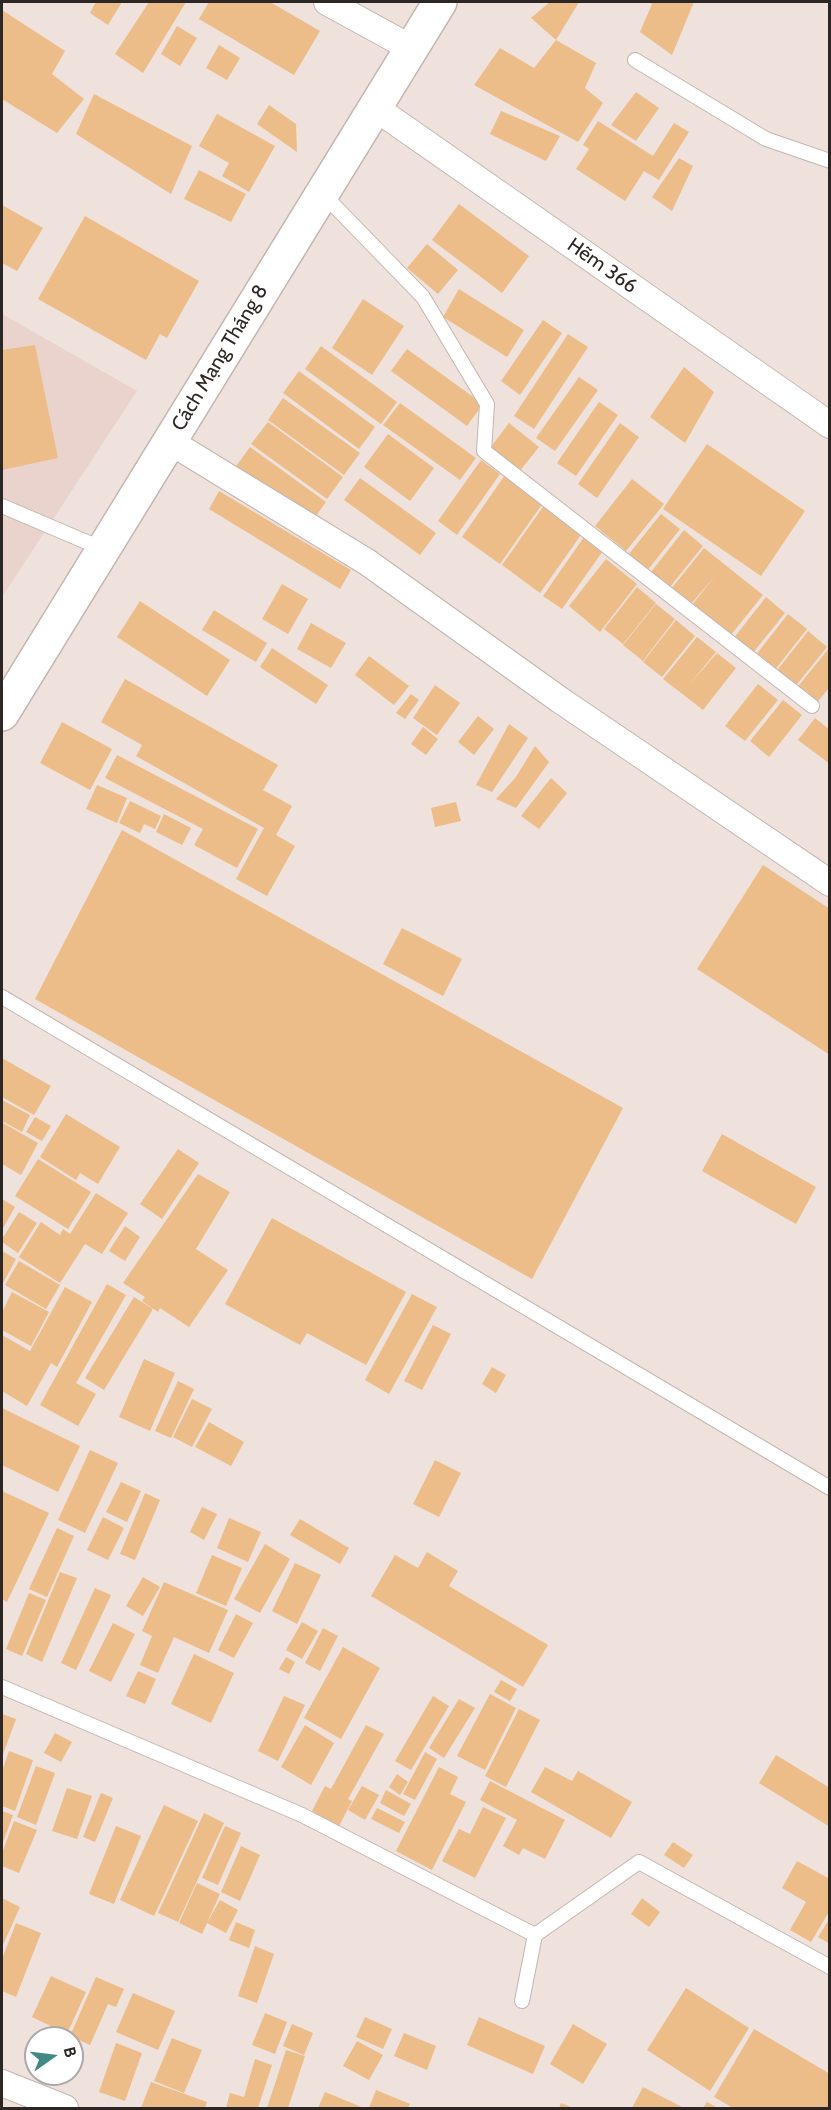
<!DOCTYPE html>
<meta charset="utf-8">
<style>
body{margin:0}
#map{position:relative;width:831px;height:2110px;overflow:hidden;background:#efe1db;font-family:Cabin,sans-serif}
canvas{display:block}
.frame{position:absolute;inset:0;border:3px solid #2c2725;pointer-events:none}
.north{position:absolute;left:24px;top:2026px;width:60px;height:60px;box-sizing:border-box;background:#fff;border:2px solid #aba9a8;border-radius:50%;rotate:76deg;font-size:16px;font-weight:700;line-height:24px;text-align:center;color:#2c2725}
.north::after{content:'';display:block;margin:auto;width:21px;height:27px;background:#418984;clip-path:polygon(50% 0,100% 100%,50% 72%,0 100%)}
</style>
<div id="map">
<canvas width="831" height="2110"></canvas>
<div class="frame"></div>
<div class="north">B</div>
</div>
<script>
const c = document.querySelector('canvas').getContext('2d');
c.lineJoin = 'round';
function fillPath(path, color) {
  c.fillStyle = color;
  c.fill(path, 'evenodd');
}
function poly(rows) {
  const path = new Path2D();
  for (const r of rows) {
    path.moveTo(r[0], r[1]);
    for (let i = 2; i < r.length; i += 2) path.lineTo(r[i], r[i + 1]);
  }
  return path;
}
function trace(path, color, width, dash) {
  c.strokeStyle = color;
  c.lineWidth = width;
  c.lineCap = dash ? 'butt' : 'round';
  c.setLineDash(dash || []);
  c.stroke(path);
}
function drawText(font, color, halo, rows, align = 'center') {
  c.font = font + ' Cabin,sans-serif';
  c.lineWidth = 6;
  c.setLineDash([]);
  c.textBaseline = 'middle';
  c.strokeStyle = halo;
  c.fillStyle = color;
  for (const [text, x, y, turn = 0] of rows) {
    c.save();
    c.translate(x, y);
    c.rotate((+turn || 0) * Math.PI / 180);
    c.textAlign = isNaN(turn) ? turn : align;
    if (halo) c.strokeText(text, 0, 0);
    c.fillText(text, 0, 0);
    c.restore();
  }
}
const built = poly([
 [2,314,137,391,2,597]
]);
const building = poly([
 [96,2,122,2,108,25,90,13],
 [149,2,186,2,143,73,115,54],
 [209,2,270,2,320,31,294,75,199,19],
 [550,2,579,2,556,40,531,18],
 [648,2,694,2,672,55,640,32,652,4],
 [2,10,65,51,52,74,84,99,57,133,2,99],
 [177,26,197,38,180,66,161,54],
 [556,40,596,63,585,88,603,103,578,142,474,85,500,48,534,68],
 [219,45,240,58,227,80,206,68],
 [636,92,659,108,636,141,611,125],
 [94,94,192,146,171,194,76,134],
 [269,105,296,124,297,152,257,124],
 [501,111,560,136,546,161,490,134],
 [217,114,275,146,249,192,222,176,229,163,199,146],
 [598,121,653,156,674,123,689,132,659,180,644,171,625,201,576,169,589,149,583,145],
 [679,158,693,166,672,211,652,197],
 [199,170,246,194,231,222,184,199],
 [459,204,529,256,502,293,432,240],
 [2,205,43,228,17,271,2,263],
 [85,216,199,281,167,338,160,334,146,360,38,299],
 [427,244,458,270,438,294,407,268],
 [459,289,524,330,507,357,443,317],
 [363,299,404,326,372,375,332,348],
 [543,320,562,333,520,395,501,381],
 [568,334,588,347,534,429,514,416],
 [35,345,58,458,2,470,2,350],
 [321,346,397,402,381,424,305,369],
 [407,349,483,404,467,426,391,371],
 [684,367,714,392,685,443,650,417],
 [299,371,375,427,359,449,283,393],
 [579,377,598,390,555,451,536,438],
 [283,398,360,453,344,475,268,420],
 [599,402,618,415,576,476,557,463],
 [400,403,476,458,460,480,383,425],
 [268,422,343,477,327,499,251,444],
 [509,423,539,447,519,472,490,448],
 [620,423,639,437,597,498,578,484],
 [388,434,434,468,410,501,364,467],
 [707,444,805,511,761,576,663,509],
 [250,447,326,502,310,524,234,469],
 [481,460,500,474,457,535,438,521],
 [505,475,543,503,500,564,462,537],
 [360,478,436,533,420,555,344,500],
 [632,479,664,504,626,551,595,526],
 [219,491,351,570,340,589,209,509],
 [545,504,583,532,540,593,502,565],
 [661,514,680,529,647,571,628,555],
 [684,530,703,546,670,587,651,572],
 [586,534,605,548,562,609,543,596],
 [704,548,763,595,730,636,692,605,715,576,690,605,671,589],
 [606,559,637,584,600,632,569,606],
 [282,584,308,599,288,634,262,619],
 [637,587,656,603,623,644,604,629],
 [766,597,785,613,752,654,733,639],
 [140,601,230,660,207,696,117,637],
 [656,604,675,619,643,661,623,645],
 [214,610,267,643,256,662,202,630],
 [788,614,807,629,774,671,755,656],
 [676,620,695,636,662,677,643,662],
 [311,623,346,643,331,668,297,649],
 [808,631,827,647,794,688,775,673],
 [697,637,716,652,689,685,717,653,736,668,703,710,663,679],
 [830,647,830,687,814,706,795,690],
 [272,648,328,685,316,704,260,667],
 [369,656,409,686,394,705,355,675],
 [125,679,278,765,263,790,292,806,276,835,295,846,267,896,236,879,264,828,136,756,142,745,101,722],
 [758,684,778,700,745,741,725,726],
 [435,685,460,703,437,735,413,718],
 [411,694,419,700,405,719,396,713],
 [783,700,802,715,769,757,750,741],
 [478,716,494,729,474,755,458,742],
 [815,718,830,730,830,764,798,740],
 [62,722,112,749,90,790,40,763],
 [509,724,528,738,492,792,476,785],
 [423,727,438,739,426,755,411,744],
 [535,746,549,762,516,808,496,799,516,777],
 [117,755,258,829,237,868,194,845,203,829,105,778],
 [551,778,567,793,539,829,521,816],
 [97,785,127,798,117,823,86,809],
 [130,801,161,816,155,829,144,824,140,833,119,823],
 [456,802,461,821,435,827,431,808],
 [164,814,191,828,182,845,156,832],
 [122,830,623,1108,532,1279,35,999],
 [763,865,830,909,830,1055,697,969],
 [402,928,462,959,443,996,383,964],
 [2,1058,51,1086,34,1115,2,1097],
 [2,1100,30,1115,22,1132,2,1121],
 [66,1114,120,1147,98,1184,80,1173,76,1180,40,1157],
 [35,1117,51,1126,42,1141,26,1132],
 [3,1123,38,1143,21,1175,2,1164],
 [722,1134,816,1187,796,1224,702,1171],
 [178,1149,199,1163,162,1219,140,1204],
 [38,1159,91,1192,68,1229,15,1196],
 [198,1174,230,1192,196,1249,228,1270,189,1327,160,1308,158,1312,142,1301,145,1297,123,1283],
 [96,1193,128,1213,102,1254,85,1244,60,1283,19,1257,41,1222,60,1235,63,1229,70,1234],
 [2,1199,15,1207,2,1230],
 [19,1212,37,1223,18,1253,2,1242,2,1239],
 [272,1218,406,1292,366,1365,307,1333,300,1345,225,1304],
 [125,1226,140,1237,125,1261,109,1251],
 [2,1251,16,1259,2,1285],
 [19,1261,60,1285,46,1309,5,1285],
 [107,1284,126,1295,76,1383,96,1394,78,1426,40,1405],
 [65,1287,92,1302,57,1367,51,1363,27,1406,2,1391,2,1335,30,1351],
 [12,1292,49,1312,31,1346,2,1330,2,1312],
 [412,1294,437,1307,389,1394,365,1380],
 [134,1297,153,1309,104,1390,85,1378],
 [433,1325,451,1334,422,1390,404,1381],
 [144,1359,175,1373,150,1431,119,1417],
 [492,1367,506,1375,496,1393,482,1384],
 [178,1381,194,1389,171,1438,155,1431],
 [192,1399,212,1409,192,1447,173,1437],
 [2,1408,80,1446,58,1492,2,1465],
 [209,1422,244,1442,231,1466,195,1447],
 [90,1450,118,1463,85,1533,58,1520],
 [435,1460,461,1473,439,1517,413,1504],
 [121,1482,141,1491,127,1522,106,1512],
 [2,1491,49,1513,7,1602,2,1599],
 [145,1493,160,1500,135,1560,120,1554],
 [202,1507,217,1514,204,1540,190,1532],
 [103,1517,124,1528,108,1560,87,1550],
 [229,1518,261,1532,248,1562,217,1548],
 [300,1519,349,1548,340,1564,290,1535],
 [57,1528,74,1536,47,1597,29,1589],
 [265,1544,290,1559,260,1613,234,1599],
 [427,1552,458,1571,449,1586,548,1645,523,1687,371,1596,395,1555,418,1568],
 [212,1555,242,1568,226,1606,196,1593],
 [295,1563,321,1575,297,1624,272,1611],
 [60,1572,77,1578,42,1662,26,1654],
 [143,1577,160,1587,143,1616,126,1606],
 [164,1582,228,1610,209,1653,174,1637,158,1673,140,1665,152,1636,142,1631],
 [95,1588,111,1595,76,1670,61,1663],
 [29,1593,46,1600,22,1656,6,1649],
 [236,1614,253,1623,234,1658,218,1650],
 [302,1622,318,1631,302,1659,286,1650],
 [113,1623,135,1634,111,1682,89,1671],
 [323,1628,338,1636,320,1671,305,1663],
 [343,1647,380,1668,341,1739,304,1718],
 [194,1654,234,1673,211,1723,171,1704],
 [286,1657,295,1662,289,1674,279,1669],
 [138,1671,156,1679,145,1704,126,1696],
 [501,1680,517,1689,510,1701,494,1692],
 [490,1694,516,1708,485,1770,457,1756],
 [284,1696,305,1705,278,1761,258,1751],
 [433,1696,449,1706,411,1770,395,1761],
 [459,1699,475,1708,444,1758,429,1748],
 [519,1709,540,1720,506,1787,485,1776],
 [2,1714,16,1719,2,1757],
 [305,1725,334,1743,311,1785,281,1767],
 [366,1725,384,1734,348,1799,352,1801,339,1826,312,1811,325,1786,331,1789],
 [55,1733,72,1742,61,1762,44,1753],
 [9,1751,33,1760,15,1811,2,1806,2,1771],
 [425,1752,437,1759,415,1800,403,1794],
 [776,1755,830,1788,830,1827,759,1783],
 [36,1766,55,1773,36,1825,17,1817],
 [439,1767,458,1777,450,1794,466,1802,432,1870,396,1851],
 [545,1767,572,1781,578,1771,632,1802,611,1838,531,1792],
 [397,1774,408,1782,400,1795,389,1787],
 [490,1781,565,1820,545,1859,523,1848,519,1855,503,1846,517,1820,480,1800],
 [362,1786,379,1795,365,1820,348,1810],
 [67,1788,92,1796,77,1839,52,1831],
 [386,1790,411,1804,404,1816,380,1803],
 [101,1793,113,1798,95,1842,83,1837],
 [164,1805,198,1821,154,1916,120,1900],
 [483,1807,506,1818,475,1878,442,1861,459,1829,470,1834],
 [377,1808,405,1822,399,1833,371,1819],
 [2,1811,13,1815,2,1845],
 [204,1813,224,1823,178,1922,158,1913],
 [14,1821,37,1830,19,1873,2,1866,2,1853],
 [116,1826,141,1836,114,1904,89,1894],
 [225,1826,241,1833,218,1885,202,1878],
 [673,1842,693,1855,684,1868,664,1855],
 [241,1846,260,1855,240,1901,221,1892],
 [797,1861,830,1879,830,1910,811,1942,790,1930,806,1902,782,1888],
 [197,1883,220,1894,202,1934,179,1923],
 [2,1898,20,1907,2,1947],
 [642,1898,660,1912,649,1927,631,1914],
 [220,1900,238,1910,226,1933,207,1923],
 [830,1918,830,1944,818,1937],
 [236,1922,255,1930,249,1948,229,1940],
 [16,1923,41,1933,16,1997,2,1991,2,1959],
 [255,1946,274,1954,257,2003,238,1996],
 [51,1976,86,1992,67,2034,32,2017],
 [96,1977,124,1989,116,2007,108,2004,90,2045,70,2036],
 [686,1988,749,2028,710,2091,647,2050],
 [133,1993,175,2011,158,2050,116,2032],
 [265,2013,287,2022,275,2054,252,2045],
 [365,2017,392,2029,383,2049,356,2037],
 [479,2017,545,2046,533,2074,467,2045],
 [292,2024,313,2033,304,2055,283,2046],
 [573,2024,607,2044,583,2084,550,2064],
 [754,2029,830,2074,830,2108,733,2108,714,2097],
 [46,2031,61,2038,43,2038],
 [404,2033,436,2046,427,2070,394,2056],
 [172,2038,202,2050,184,2093,154,2081],
 [357,2041,383,2055,369,2080,343,2066],
 [72,2043,80,2047,72,2065],
 [116,2043,142,2053,125,2101,99,2092],
 [286,2050,305,2056,288,2108,267,2108],
 [255,2059,272,2065,258,2108,226,2108,230,2093,244,2097],
 [151,2082,207,2102,205,2108,141,2108],
 [643,2087,684,2108,632,2108],
 [376,2090,410,2104,408,2108,369,2108],
 [325,2092,364,2108,318,2108],
 [707,2102,718,2108,703,2108],
 [561,2103,573,2108,559,2108]
]);
const lane = poly([
 [635,60,766,139,830,161],
 [323,194,423,297,487,404,484,451,812,706],
 [2,506,103,549],
 [2,997,830,1488],
 [2,1687,302,1815,535,1935,522,2001],
 [535,1935,639,1862,830,1967]
]);
const street = poly([
 [327,2,411,48],
 [374,107,830,425],
 [169,441,367,562,560,700,830,883],
 [2,2083,65,2108]
]);
const highway = poly([
 [2,714,440,2]
]);
const streetNames = [
 ["Hẽm 366",602,266,35],
 ["Cách Mạng Tháng 8",220,358,-59]
];
fillPath(built, '#ead3cc');
fillPath(building, '#ecbd88');
trace(lane, '#c3b5b0', 16);
trace(street, '#c3b5b0', 28);
trace(highway, '#c3b5b0', 36);
trace(lane, '#fff', 14);
trace(street, '#fff', 26);
trace(highway, '#fff', 33);
drawText('20px', '#2c2725', '#fff', streetNames);
</script>
